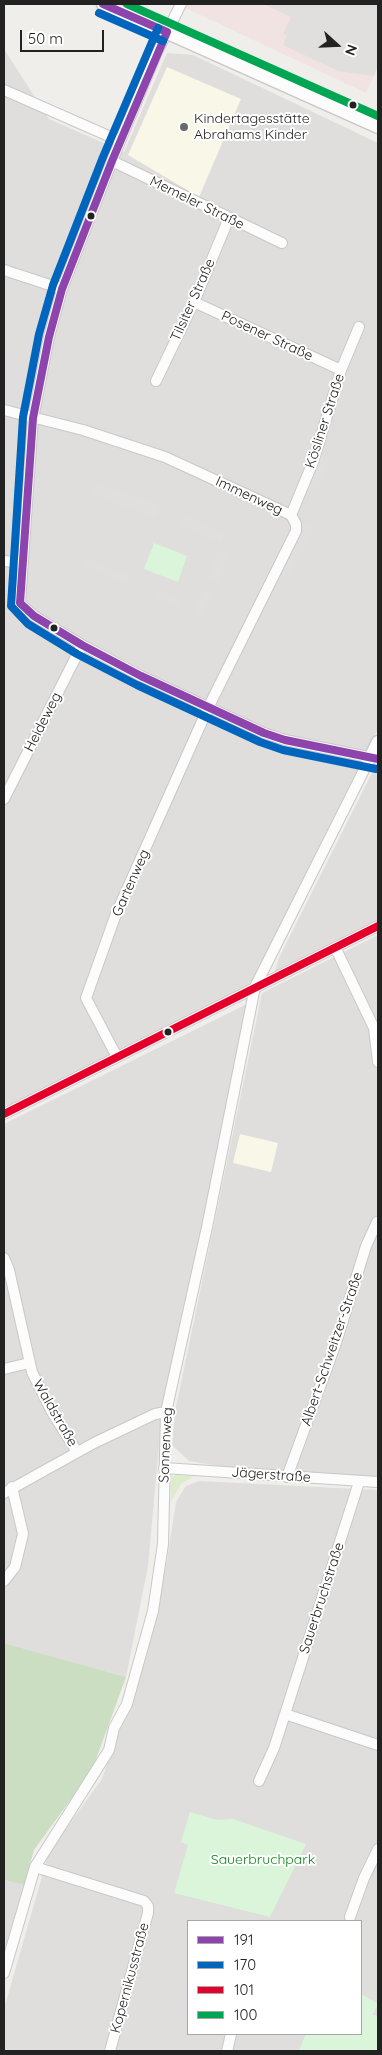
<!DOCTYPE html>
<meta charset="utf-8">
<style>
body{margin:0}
#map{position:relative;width:382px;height:2055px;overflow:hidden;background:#f0eeeb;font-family:Quicksand,sans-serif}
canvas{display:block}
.frame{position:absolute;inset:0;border:5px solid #222;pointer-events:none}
.legend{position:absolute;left:187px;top:1920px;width:175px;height:115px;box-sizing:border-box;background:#fff;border:1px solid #a7a7a7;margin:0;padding:6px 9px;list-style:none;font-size:15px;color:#222}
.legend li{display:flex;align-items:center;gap:10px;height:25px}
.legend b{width:25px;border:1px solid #a7a7a7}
.north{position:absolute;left:312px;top:20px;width:50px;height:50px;-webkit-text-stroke:4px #fff;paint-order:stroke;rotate:110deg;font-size:14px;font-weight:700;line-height:20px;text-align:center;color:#222}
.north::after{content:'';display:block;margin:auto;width:18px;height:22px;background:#222;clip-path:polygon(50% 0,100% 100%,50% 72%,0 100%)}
.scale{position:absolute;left:20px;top:30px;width:84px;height:22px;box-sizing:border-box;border:2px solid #222;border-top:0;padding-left:6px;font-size:15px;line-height:18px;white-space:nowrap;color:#222;-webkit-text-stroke:4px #fff;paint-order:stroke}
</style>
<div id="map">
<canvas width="382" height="2055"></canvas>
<div class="frame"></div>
<ul class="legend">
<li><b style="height:6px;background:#8e44ad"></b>191</li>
<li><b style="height:6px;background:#0065bd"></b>170</li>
<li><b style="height:6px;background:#e4002b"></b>101</li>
<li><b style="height:6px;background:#00a651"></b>100</li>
</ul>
<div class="north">N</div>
<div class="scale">50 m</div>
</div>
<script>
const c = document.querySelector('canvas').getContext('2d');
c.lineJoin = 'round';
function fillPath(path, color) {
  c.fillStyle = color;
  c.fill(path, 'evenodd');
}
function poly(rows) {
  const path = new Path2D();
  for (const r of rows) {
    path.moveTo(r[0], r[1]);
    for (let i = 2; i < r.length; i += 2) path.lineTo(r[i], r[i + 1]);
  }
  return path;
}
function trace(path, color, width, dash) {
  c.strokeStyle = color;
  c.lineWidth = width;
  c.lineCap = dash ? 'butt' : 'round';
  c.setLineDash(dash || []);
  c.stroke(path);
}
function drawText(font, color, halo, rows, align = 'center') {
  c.font = font + ' Quicksand,sans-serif';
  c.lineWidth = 4;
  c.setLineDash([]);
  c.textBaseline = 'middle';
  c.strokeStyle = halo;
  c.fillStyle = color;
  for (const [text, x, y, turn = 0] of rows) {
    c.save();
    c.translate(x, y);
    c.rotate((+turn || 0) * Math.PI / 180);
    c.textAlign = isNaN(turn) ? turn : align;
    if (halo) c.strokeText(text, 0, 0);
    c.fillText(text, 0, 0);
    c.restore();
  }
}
const residential = poly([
 [4,49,49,119,124,152,167,53,193,55,378,143,378,729,248,991,4,1114],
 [378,761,378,926,271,983,279,958],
 [378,935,378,1477,261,1473,189,1461,172,1445,175,1412,262,993],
 [247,1004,205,1223,162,1413,148,1566,126,1677,4,1643,4,1124],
 [199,1481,378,1490,378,2016,372,2015,378,2004,361,1994,361,1921,188,1921,188,2034,306,2034,299,2051,4,2051,4,2009,49,1852,102,1779,139,1676,167,1561,176,1502,186,1486],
 [4,1880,24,1885,4,1952]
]);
const commercial = poly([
 [177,4,378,4,378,66,366,93]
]);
const education = poly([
 [167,67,241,99,199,197,128,155],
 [240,1134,278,1143,271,1172,233,1163]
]);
const grass = poly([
 [175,1475,194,1476,181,1484,171,1502,171,1477]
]);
const forest = poly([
 [4,1643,126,1677,92,1770,34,1850,24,1885,4,1880]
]);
const park = poly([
 [154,543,187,556,178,582,144,569],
 [190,1812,217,1820,233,1819,306,1844,270,1917,174,1893,188,1845,181,1842],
 [361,1994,378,2004,372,2015,378,2016,378,2051,299,2051,306,2034,361,2034]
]);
const parking = poly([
 [263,4,378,4,378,66,374,76,338,71,283,45,287,35,283,34,291,17],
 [316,453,330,459,318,491,304,486],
 [97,483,160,505,156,517,93,495],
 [183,515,225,534,221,544,179,524],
 [302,523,315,528,287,578,274,573],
 [219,551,229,555,219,581,208,577],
 [86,556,130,577,127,584,82,564],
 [205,588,213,592,203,613,195,610],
 [158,591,180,599,177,606,156,597]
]);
const minor = poly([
 [181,4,157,52,112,161,62,289,49,337,33,418,20,603,34,616,82,645,141,676,264,733,285,740,378,759],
 [4,90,120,141],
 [112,161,282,243],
 [4,270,62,289],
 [194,302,341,370],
 [156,381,194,302,229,218],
 [4,410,83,430,165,457,291,515,296,524,296,531,208,708,116,914,86,998,117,1057],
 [291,515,313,462,341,370,359,327],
 [4,561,23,563],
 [4,799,82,645],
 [336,949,374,1028,378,1062],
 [4,1114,378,926],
 [4,1258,9,1270,32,1372,52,1412,77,1452],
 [4,1369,29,1363],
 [164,1468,378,1482],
 [287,1477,336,1343,366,1246,377,1222],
 [359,1482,285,1714,378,1745],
 [4,1493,94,1443,155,1414,166,1412],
 [4,1581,15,1567,23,1534,12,1487],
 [259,1781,274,1748,285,1714],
 [35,1867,144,1901,148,1906,148,1913,110,2051],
 [350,1917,364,1878,378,1849],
 [4,1973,35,1867,109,1750,114,1728,127,1704,153,1611,163,1544,166,1412,207,1227,255,987,370,758],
 [227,2051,231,2034]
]);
const tertiary = poly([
 [103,4,378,127],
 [370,758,378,742]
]);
const bus1 = poly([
 [103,4,167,32],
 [167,32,112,161,62,289,49,337,33,418,20,603,34,616,82,645,141,676,264,733,285,740,378,759]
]);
const bus2 = poly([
 [99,13,163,41],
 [158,28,103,157,53,285,39,334,23,417,11,606,28,624,77,654,137,685,260,742,283,750,376,769]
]);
const bus3 = poly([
 [4,1114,378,926]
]);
const bus4 = poly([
 [127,4,378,116]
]);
const markers = [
 [353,105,4.5,"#222"],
 [184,127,5,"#6a6968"],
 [91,216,4.5,"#222"],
 [54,628,4.5,"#222"],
 [168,1032,4.5,"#222"]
];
const poiNames = [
 ["Kindertagesstätte",194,119],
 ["Abrahams Kinder",194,135]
];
const streetNames = [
 ["Memeler Straße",197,203,26],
 ["Tilsiter Straße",193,300,-66],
 ["Posener Straße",267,336,25],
 ["Kösliner Straße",325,421,-72],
 ["Immenweg",249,496,25],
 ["Heideweg",43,722,-63],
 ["Gartenweg",131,883,-66],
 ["Albert-Schweitzer-Straße",332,1349,-71],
 ["Waldstraße",55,1413,60],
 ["Sonnenweg",166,1445,-87],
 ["Jägerstraße",271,1475,4],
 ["Sauerbruchstraße",322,1598,-72],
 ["Kopernikusstraße",130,1978,-75]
];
const parkNames = [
 ["Sauerbruchpark",263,1860]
];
fillPath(residential, '#dfdedc');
fillPath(commercial, '#f1e3e1');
fillPath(education, '#f8f7e8');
fillPath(grass, '#ddeccb');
fillPath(forest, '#cbdec1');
fillPath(park, '#daf5da');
fillPath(parking, '#e0dfde');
trace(minor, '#c9c8c7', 12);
trace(tertiary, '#c9c8c7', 15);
trace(minor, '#fdfcfc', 10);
trace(tertiary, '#fdfcfc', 12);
trace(bus1, '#8e44ad', 8);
trace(bus2, '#0065bd', 8);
trace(bus3, '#e4002b', 8);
trace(bus4, '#00a651', 8);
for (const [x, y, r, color] of markers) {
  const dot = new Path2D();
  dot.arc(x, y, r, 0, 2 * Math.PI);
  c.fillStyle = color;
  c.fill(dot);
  trace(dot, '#fff', 2);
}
drawText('14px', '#222', '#fff', poiNames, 'left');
drawText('14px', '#222', '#fff', streetNames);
drawText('14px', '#0c8416', '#fff', parkNames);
</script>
